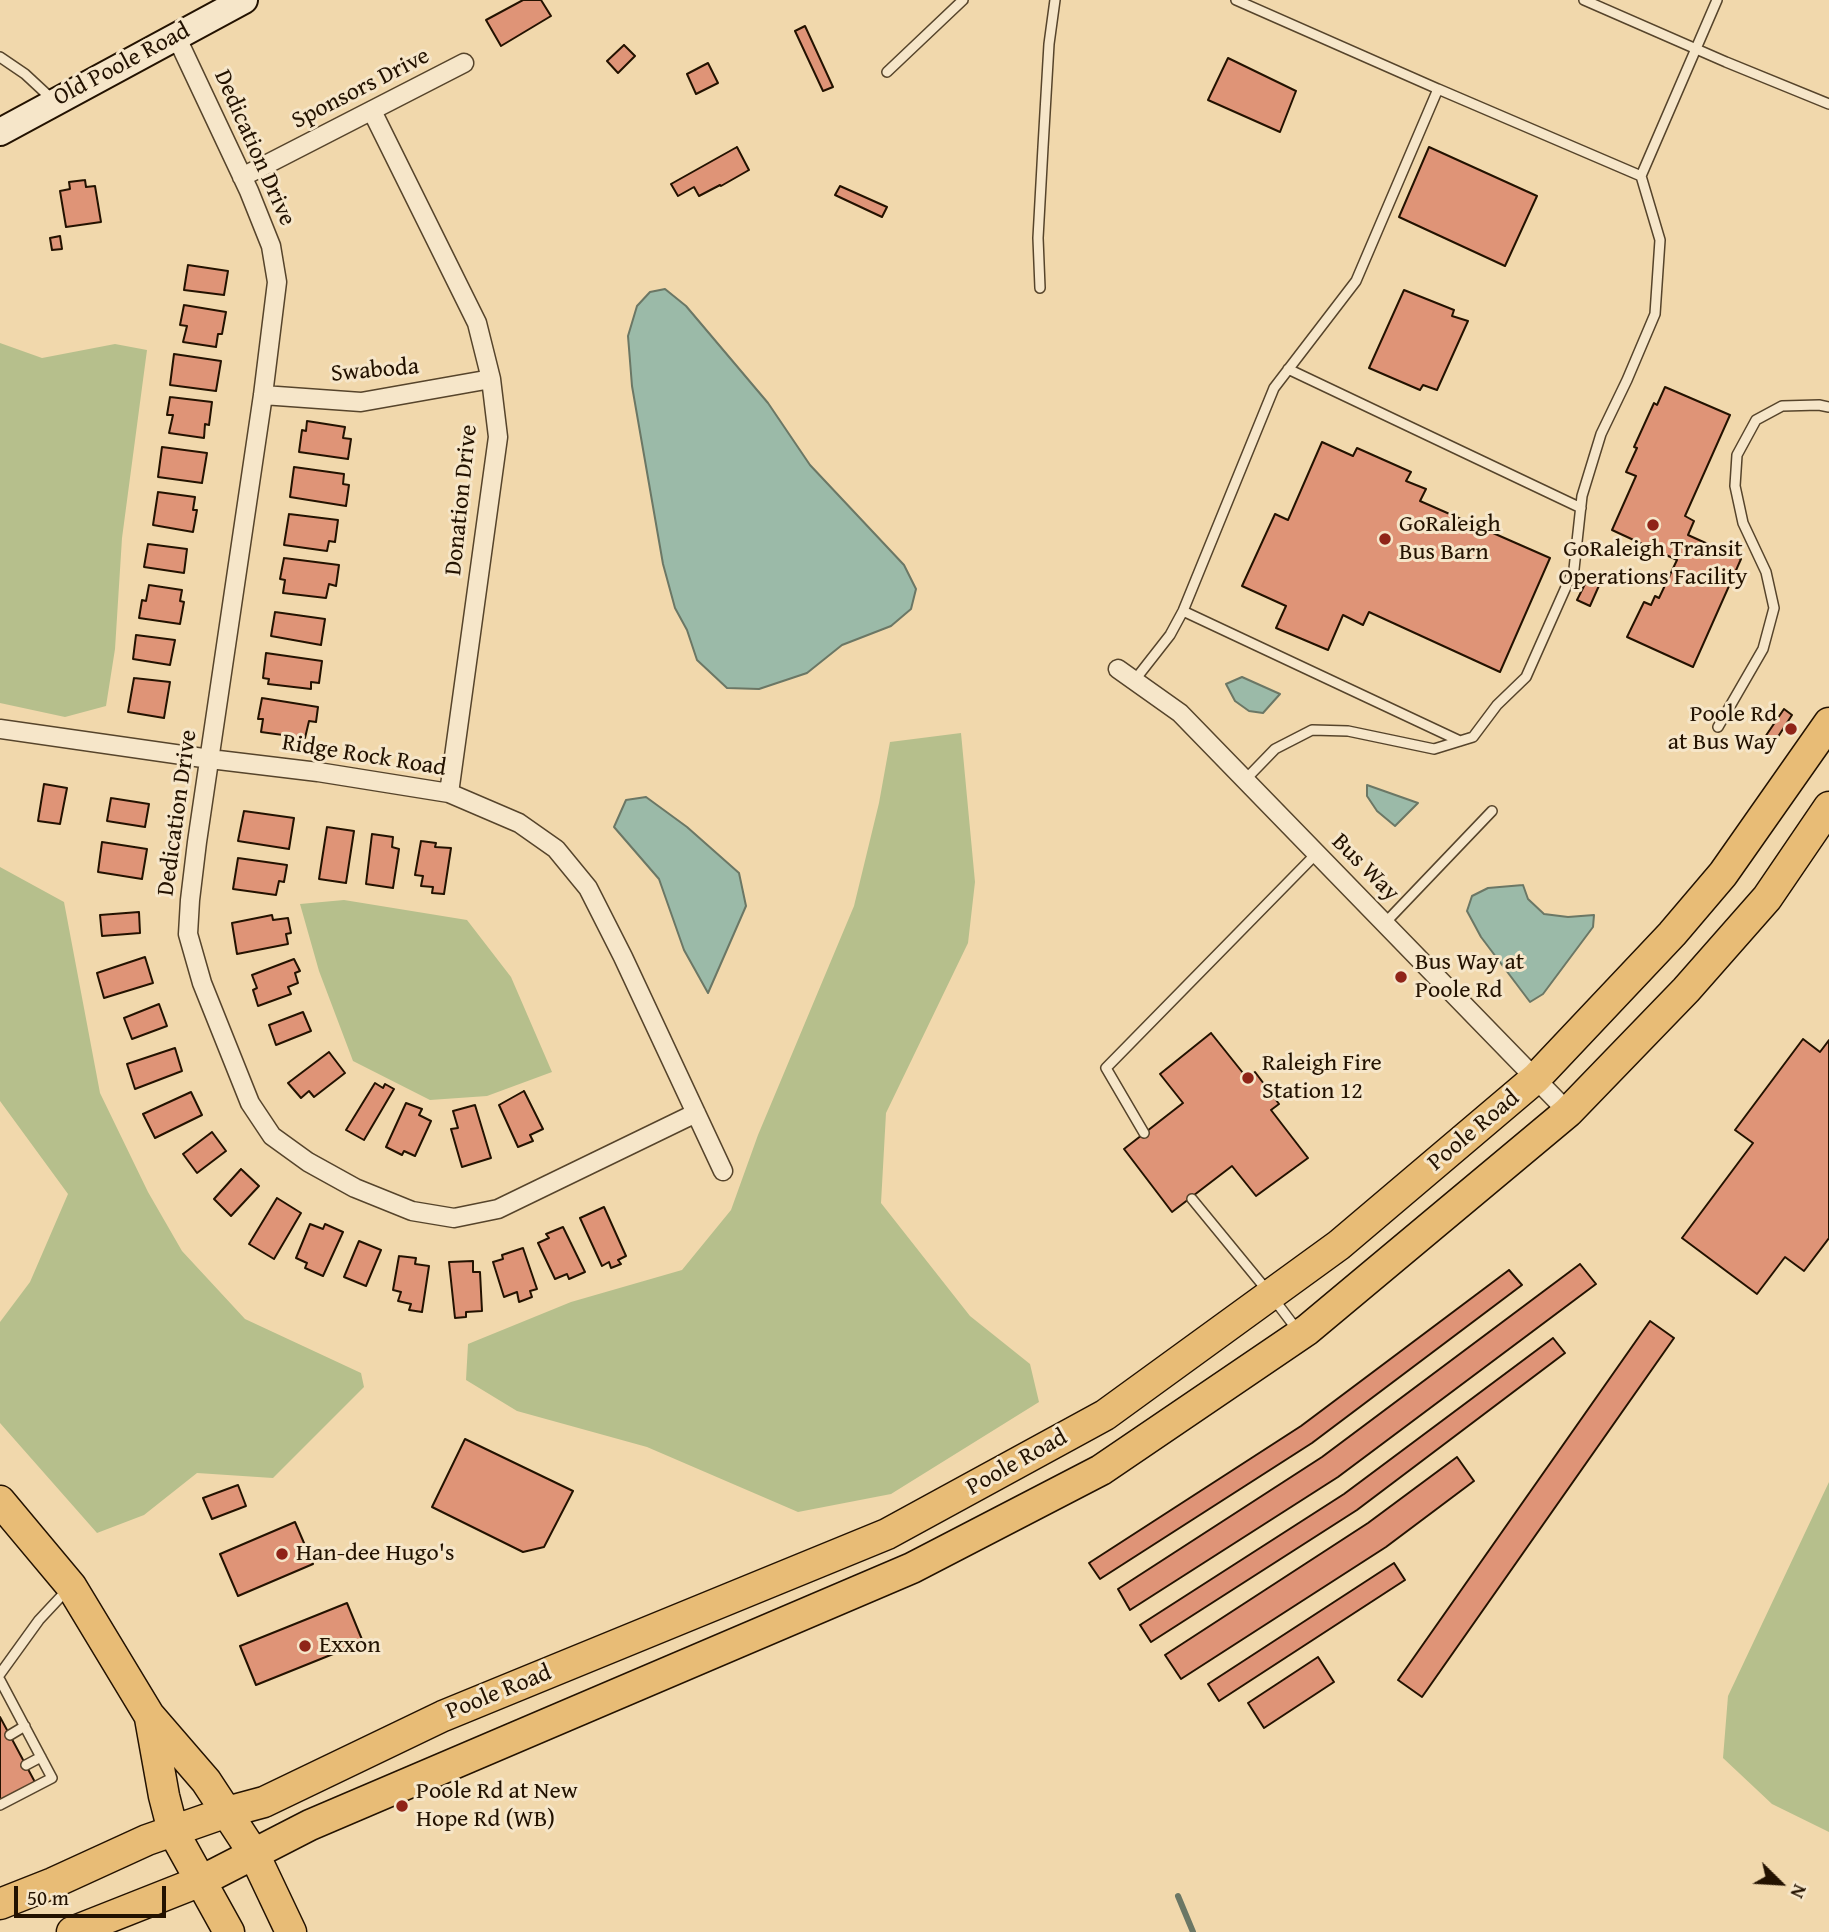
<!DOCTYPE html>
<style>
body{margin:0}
#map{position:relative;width:1829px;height:1932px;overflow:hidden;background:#f1d8ac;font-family:"Gentium Book Plus",serif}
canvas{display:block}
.north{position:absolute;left:1745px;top:1848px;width:70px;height:70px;-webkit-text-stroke:5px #f6e6c9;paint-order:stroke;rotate:114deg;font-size:19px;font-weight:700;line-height:28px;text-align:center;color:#231200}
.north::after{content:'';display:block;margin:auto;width:24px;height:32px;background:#231200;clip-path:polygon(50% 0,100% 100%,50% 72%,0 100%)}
.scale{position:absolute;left:14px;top:1886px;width:152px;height:32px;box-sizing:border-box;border:4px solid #231200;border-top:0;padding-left:9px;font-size:21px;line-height:24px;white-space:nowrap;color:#231200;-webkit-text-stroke:5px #f6e6c9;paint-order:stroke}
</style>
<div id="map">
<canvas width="1829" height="1932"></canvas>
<div class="north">N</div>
<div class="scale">50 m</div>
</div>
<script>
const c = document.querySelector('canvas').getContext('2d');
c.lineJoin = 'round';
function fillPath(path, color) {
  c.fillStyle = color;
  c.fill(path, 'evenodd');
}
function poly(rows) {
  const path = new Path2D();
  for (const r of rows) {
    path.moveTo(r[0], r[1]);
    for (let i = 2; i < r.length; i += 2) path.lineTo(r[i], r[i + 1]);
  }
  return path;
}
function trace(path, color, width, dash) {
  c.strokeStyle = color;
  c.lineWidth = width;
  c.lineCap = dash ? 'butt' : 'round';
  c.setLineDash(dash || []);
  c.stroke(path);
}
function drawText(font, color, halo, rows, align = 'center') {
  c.font = font + ' "Gentium Book Plus",serif';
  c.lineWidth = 6;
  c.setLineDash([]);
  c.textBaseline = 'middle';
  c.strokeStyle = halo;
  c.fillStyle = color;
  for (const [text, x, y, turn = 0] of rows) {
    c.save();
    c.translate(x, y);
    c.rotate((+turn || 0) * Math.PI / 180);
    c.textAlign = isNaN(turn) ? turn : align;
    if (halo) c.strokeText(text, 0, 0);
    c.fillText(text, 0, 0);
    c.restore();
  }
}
const green = poly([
 [0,343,42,358,115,344,147,350,122,538,115,649,106,706,65,717,0,703],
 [961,733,975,882,968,943,886,1113,881,1203,970,1316,1030,1364,1039,1402,891,1494,798,1512,647,1447,517,1411,466,1380,468,1344,571,1302,682,1270,731,1210,758,1135,854,906,879,803,890,742],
 [0,867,64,902,100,1093,148,1192,182,1251,245,1319,361,1373,364,1387,273,1478,197,1473,144,1515,97,1533,0,1423,0,1322,30,1282,68,1194,0,1101],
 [344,900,467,920,511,977,552,1072,487,1096,430,1100,353,1061,319,971,300,904],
 [1829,1482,1829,1832,1772,1804,1723,1758,1728,1696]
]);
const water = poly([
 [665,289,686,306,768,403,810,465,904,565,916,589,911,609,891,626,842,645,807,673,759,689,727,688,697,660,687,630,675,608,663,564,632,386,628,336,637,306,650,292,665,289],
 [1242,677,1280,694,1263,713,1249,711,1235,701,1226,684,1242,677],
 [1367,785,1418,803,1395,826,1377,811,1367,796,1367,785],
 [646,797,687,827,739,873,746,906,708,993,684,950,659,879,614,827,626,800,646,797],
 [1523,885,1528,899,1544,914,1568,917,1594,915,1593,927,1543,994,1530,1002,1481,937,1467,911,1472,896,1488,888,1523,885]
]);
const stream = poly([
 [1178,1896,1193,1932]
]);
const building = poly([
 [523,0,541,0,551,16,501,46,486,20,523,0],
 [805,26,833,87,823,91,795,31,805,26],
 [624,45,635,56,618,73,607,61,624,45],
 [1228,58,1296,91,1280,132,1208,100,1228,58],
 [708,63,718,83,696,94,687,74,708,63],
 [737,147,749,170,721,186,720,185,699,196,694,187,678,196,671,184,737,147],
 [1429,147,1537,196,1505,266,1399,217,1429,147],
 [85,180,86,187,95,186,101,222,66,227,60,191,70,189,69,182,85,180],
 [840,186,887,207,882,217,835,195,840,186],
 [60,236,62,249,52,250,50,238,60,236],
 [188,265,228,271,224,295,184,290,188,265],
 [1404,290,1454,310,1452,316,1468,321,1437,390,1423,385,1420,390,1369,368,1404,290],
 [184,305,226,312,222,334,218,334,216,347,183,342,187,326,180,325,184,305],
 [174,354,221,361,216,391,170,385,174,354],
 [1665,387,1730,415,1685,516,1694,521,1688,535,1741,559,1693,667,1627,637,1644,602,1651,605,1655,596,1659,598,1677,560,1612,530,1636,476,1626,472,1637,448,1634,447,1654,403,1657,405,1665,387],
 [170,397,212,402,209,425,205,424,204,438,169,433,173,415,167,415,170,397],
 [307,421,345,427,343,438,351,439,348,459,299,452,302,430,306,431,307,421],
 [1322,442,1353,456,1357,448,1411,472,1406,481,1426,489,1420,501,1550,558,1500,672,1369,612,1363,625,1343,615,1328,650,1276,628,1286,606,1242,586,1275,514,1288,520,1322,442],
 [162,447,207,453,202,483,158,477,162,447],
 [294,467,344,474,343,484,349,485,346,506,290,497,294,467],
 [158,492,195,497,193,510,197,510,193,532,153,525,158,492],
 [289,514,338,520,335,542,329,541,327,551,284,545,289,514],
 [148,544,187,549,184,573,144,567,148,544],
 [284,558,339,565,336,586,329,584,326,598,283,593,285,580,280,579,284,558],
 [1589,576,1601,581,1590,606,1577,600,1589,576],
 [149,585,182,590,180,601,184,602,180,624,139,618,142,600,146,601,149,585],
 [275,612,325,619,321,645,271,636,275,612],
 [136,635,175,640,170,665,133,659,136,635],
 [266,653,322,661,319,683,311,682,311,689,268,684,269,679,263,678,266,653],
 [134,678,170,682,164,718,128,712,134,678],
 [262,698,318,707,316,722,309,721,305,738,261,732,263,719,258,719,262,698],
 [1784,709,1792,715,1774,743,1765,737,1784,709],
 [44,784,67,788,60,824,38,821,44,784],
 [111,798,149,804,145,827,107,821,111,798],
 [244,811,294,818,289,849,238,841,244,811],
 [327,827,354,831,346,883,319,879,327,827],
 [372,834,393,837,392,847,399,849,393,888,366,884,372,834],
 [421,841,436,843,435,847,451,848,444,894,432,893,433,887,421,886,423,876,415,875,421,841],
 [102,842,147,849,142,879,98,872,102,842],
 [238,858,287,865,284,882,279,881,276,895,233,889,238,858],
 [139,912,140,933,102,936,100,915,139,912],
 [272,915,273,920,288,918,291,933,286,934,288,944,237,954,232,923,272,915],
 [145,957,153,983,104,998,97,973,145,957],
 [294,959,300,971,295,973,298,983,288,987,291,994,258,1006,253,990,257,988,252,975,294,959],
 [159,1004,167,1026,132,1039,124,1018,159,1004],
 [303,1012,311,1031,276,1045,269,1025,303,1012],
 [1211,1033,1247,1078,1255,1072,1279,1104,1271,1110,1308,1158,1256,1196,1232,1166,1172,1212,1124,1149,1183,1103,1160,1074,1211,1033],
 [1803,1039,1820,1052,1829,1040,1829,1238,1804,1271,1785,1257,1757,1294,1682,1238,1753,1143,1735,1130,1803,1039],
 [175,1048,182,1071,135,1089,127,1064,175,1048],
 [329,1052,345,1073,314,1097,309,1091,301,1098,288,1083,329,1052],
 [375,1083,383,1088,385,1084,394,1089,364,1140,346,1130,375,1083],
 [524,1091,543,1129,530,1135,533,1141,518,1147,499,1105,524,1091],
 [191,1092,202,1115,155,1138,143,1114,191,1092],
 [406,1103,422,1109,419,1115,431,1121,415,1156,404,1151,402,1155,386,1147,406,1103],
 [475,1105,491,1158,462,1167,451,1129,458,1128,453,1111,475,1105],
 [212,1132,226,1151,197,1173,183,1154,212,1132],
 [241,1169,259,1186,231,1216,214,1199,241,1169],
 [277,1198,301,1213,274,1259,249,1244,277,1198],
 [604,1207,626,1256,618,1260,621,1264,611,1268,609,1262,602,1266,580,1218,604,1207],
 [310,1224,323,1229,325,1224,343,1232,323,1276,305,1268,307,1263,296,1258,310,1224],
 [563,1227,585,1272,569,1279,567,1274,555,1279,538,1243,549,1238,546,1234,563,1227],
 [359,1241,381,1250,366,1286,344,1277,359,1241],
 [523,1248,537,1289,530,1291,532,1297,519,1302,517,1292,504,1297,493,1262,503,1259,502,1255,523,1248],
 [399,1256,416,1258,415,1264,429,1266,422,1312,409,1310,411,1304,398,1301,401,1292,393,1290,399,1256],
 [473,1261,473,1272,480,1272,482,1311,466,1312,466,1317,455,1318,449,1262,473,1261],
 [1580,1264,1596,1284,1338,1477,1130,1610,1118,1589,1322,1457,1580,1264],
 [1509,1270,1522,1285,1312,1443,1100,1579,1089,1563,1301,1426,1509,1270],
 [1650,1321,1674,1338,1422,1697,1398,1680,1650,1321],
 [1553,1338,1565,1353,1357,1510,1151,1642,1140,1625,1344,1494,1553,1338],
 [465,1439,573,1491,544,1547,523,1552,432,1507,465,1439],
 [1457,1457,1474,1481,1386,1547,1181,1679,1165,1655,1368,1523,1457,1457],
 [238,1485,246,1506,212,1519,203,1498,238,1485],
 [295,1522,313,1564,238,1596,220,1554,295,1522],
 [1394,1563,1405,1580,1219,1701,1208,1684,1394,1563],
 [347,1603,363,1642,256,1685,240,1646,347,1603],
 [1318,1657,1334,1682,1264,1728,1248,1703,1318,1657],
 [0,1717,36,1784,0,1803,0,1717]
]);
const lane = poly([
 [1584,0,1726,62,1829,104],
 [0,57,25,74,53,100],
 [887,72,963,0],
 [1438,89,1641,176],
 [1040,288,1038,238,1043,147,1049,44,1055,0],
 [1288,369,1581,508],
 [1183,611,1460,741],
 [1134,681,1170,635,1183,611,1274,388,1356,281,1438,89,1236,0],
 [1718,727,1763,649,1774,608,1766,572,1743,523,1735,486,1737,455,1756,420,1782,406,1819,405,1829,407],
 [1244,781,1275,749,1312,730,1348,731,1434,749,1473,737,1497,705,1526,677,1574,569,1582,496,1601,434,1627,380,1655,314,1660,240,1641,176,1717,0],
 [1385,923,1492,811],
 [1144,1133,1106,1068,1316,854],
 [1192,1199,1270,1294,1298,1331],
 [0,1674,39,1620,67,1590],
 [0,1680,52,1778,0,1805],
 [10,1735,25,1726],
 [26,1765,41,1757]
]);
const street = poly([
 [176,36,249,191,271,246,277,282,263,395,197,842,190,900,188,934,202,983,250,1103,272,1136,308,1162,355,1188,412,1211,454,1218,498,1209,696,1113],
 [372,111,477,323,491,379,498,437,449,793],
 [242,177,464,63],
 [263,395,361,402,491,379],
 [1118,669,1180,713,1568,1112],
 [0,729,210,759,318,772,449,793,519,823,556,849,588,888,623,957,723,1171]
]);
const secondary = poly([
 [0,132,244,0]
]);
const primary = poly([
 [0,1501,71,1586,149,1715,206,1781,254,1854,291,1932],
 [150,1718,164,1796,173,1831,229,1932],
 [0,1904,53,1883,147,1840,227,1812,264,1802,443,1716,887,1534,1105,1415,1339,1245,1536,1078,1672,934,1723,874,1829,723],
 [72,1932,201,1881,310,1825,912,1568,1101,1470,1307,1330,1568,1112,1686,990,1767,898,1829,807]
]);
const markers = [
 [1653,525,7,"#8f2418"],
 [1385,539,7,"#8f2418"],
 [1791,729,7,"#8f2418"],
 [1401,977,7,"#8f2418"],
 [1248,1078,7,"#8f2418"],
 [282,1554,7,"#8f2418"],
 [305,1646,7,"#8f2418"],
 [402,1806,7,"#8f2418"]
];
const streetNames = [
 ["Old Poole Road",122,65,-28],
 ["Sponsors Drive",361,89,-27],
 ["Dedication Drive",254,148,66],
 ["Swaboda",375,371,-5],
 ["Donation Drive",462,500,-84],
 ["Ridge Rock Road",364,756,9],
 ["Dedication Drive",178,813,-82],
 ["Bus Way",1365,868,45],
 ["Poole Road",1474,1131,-40],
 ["Poole Road",1017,1463,-29],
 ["Poole Road",499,1693,-22]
];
const poiNames = [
 ["GoRaleigh",1399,525],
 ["Bus Barn",1399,553],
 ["GoRaleigh Transit",1653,550,"center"],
 ["Operations Facility",1653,578,"center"],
 ["Poole Rd",1777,715,"right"],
 ["at Bus Way",1777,743,"right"],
 ["Bus Way at",1415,963],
 ["Poole Rd",1415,991],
 ["Raleigh Fire",1262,1064],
 ["Station 12",1262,1092],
 ["Han-dee Hugo's",296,1554],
 ["Exxon",319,1646],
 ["Poole Rd at New",416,1792],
 ["Hope Rd (WB)",416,1820]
];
fillPath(green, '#b6bf8c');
fillPath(water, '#9bbaa8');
trace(water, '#6b7765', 2);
trace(stream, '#6b7765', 6);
fillPath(building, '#df9477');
trace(building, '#231200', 2);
trace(lane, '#56442b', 12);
trace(street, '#56442b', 21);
trace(secondary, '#231200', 30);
trace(primary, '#231200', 33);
trace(lane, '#f6e6c9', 9);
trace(street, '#f6e6c9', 18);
trace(secondary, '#f6e6c9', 26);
trace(primary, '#e8bc76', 30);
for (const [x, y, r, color] of markers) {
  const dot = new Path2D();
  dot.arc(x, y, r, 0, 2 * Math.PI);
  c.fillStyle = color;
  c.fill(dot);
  trace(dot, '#f6e6c9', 2.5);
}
drawText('24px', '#231200', '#f6e6c9', streetNames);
drawText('24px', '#231200', '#f6e6c9', poiNames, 'left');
</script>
